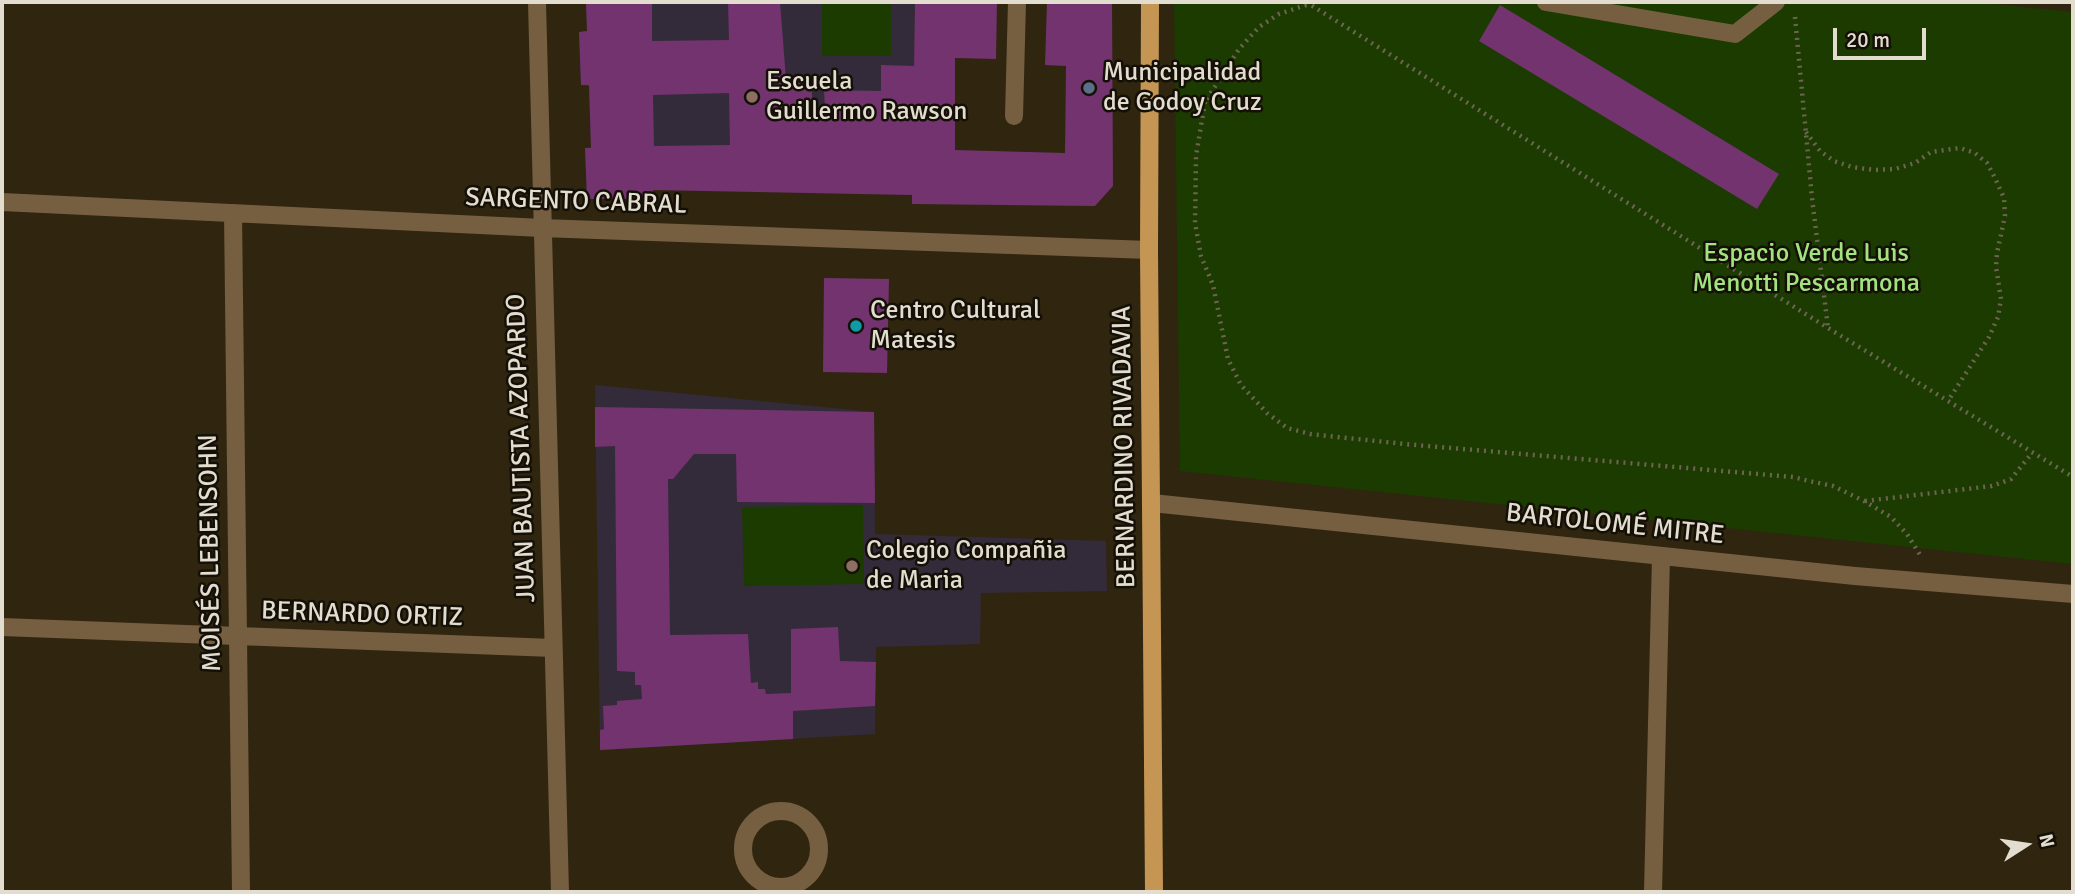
<!DOCTYPE html>
<meta charset="utf-8">
<style>
body{margin:0}
#map{position:relative;width:2075px;height:894px;overflow:hidden;background:#302610;font-family:Signika,sans-serif}
canvas{display:block}
.frame{position:absolute;inset:0;border:4px solid #e3ddcf;pointer-events:none}
.north{position:absolute;left:1991px;top:810px;width:70px;height:70px;-webkit-text-stroke:5px #141007;paint-order:stroke;rotate:78deg;font-size:19px;font-weight:700;line-height:28px;text-align:center;color:#e3ddcf}
.north::after{content:'';display:block;margin:auto;width:24px;height:32px;background:#e3ddcf;clip-path:polygon(50% 0,100% 100%,50% 72%,0 100%)}
.scale{position:absolute;left:1833px;top:28px;width:93px;height:32px;box-sizing:border-box;border:4px solid #e3ddcf;border-top:0;padding-left:9px;font-size:21px;line-height:24px;white-space:nowrap;color:#e3ddcf;-webkit-text-stroke:5px #141007;paint-order:stroke}
</style>
<div id="map">
<canvas width="2075" height="894"></canvas>
<div class="frame"></div>
<div class="north">N</div>
<div class="scale">20 m</div>
</div>
<script>
const c = document.querySelector('canvas').getContext('2d');
c.lineJoin = 'round';
function fillPath(path, color) {
  c.fillStyle = color;
  c.fill(path, 'evenodd');
}
function poly(rows) {
  const path = new Path2D();
  for (const r of rows) {
    if (r.length === 3) {
      path.moveTo(r[0] + r[2], r[1]);
      path.arc(r[0], r[1], r[2], 0, 2 * Math.PI);
      continue;
    }
    path.moveTo(r[0], r[1]);
    for (let i = 2; i < r.length; i += 2) path.lineTo(r[i], r[i + 1]);
  }
  return path;
}
function trace(path, color, width, dash) {
  c.strokeStyle = color;
  c.lineWidth = width;
  c.lineCap = dash ? 'butt' : 'round';
  c.setLineDash(dash || []);
  c.stroke(path);
}
function drawText(font, color, halo, rows, align = 'center') {
  c.font = font + ' Signika,sans-serif';
  c.lineWidth = 5;
  c.setLineDash([]);
  c.textBaseline = 'middle';
  c.strokeStyle = halo;
  c.fillStyle = color;
  for (const [text, x, y, turn = 0] of rows) {
    c.save();
    c.translate(x, y);
    c.rotate((+turn || 0) * Math.PI / 180);
    c.textAlign = isNaN(turn) ? turn : align;
    if (halo) c.strokeText(text, 0, 0);
    c.fillText(text, 0, 0);
    c.restore();
  }
}
const education = poly([
 [586,2,915,2,914,109,654,190,653,199,587,199,585,148,591,147,589,86,581,85,579,32,587,31],
 [595,385,874,412,875,534,1106,541,1107,591,981,593,980,644,876,647,875,734,600,750]
]);
const green = poly([
 [822,2,891,2,891,56,822,56],
 [1174,2,1973,2,2073,12,2073,564,1180,471],
 [863,505,864,584,744,586,742,507]
]);
const building = poly([
 [586,2,652,2,652,41,729,40,728,2,780,2,786,79,811,79,813,110,825,110,824,90,881,91,881,65,914,66,915,2,997,2,996,59,955,58,955,150,1065,153,1066,66,1045,65,1047,2,1112,2,1113,186,1095,206,912,204,912,195,653,190,653,199,587,199,585,148,591,148,589,85,581,85,579,32,587,31],
 [729,93,730,145,654,146,653,95],
 [1500,5,1779,174,1757,209,1479,41],
 [824,278,889,279,887,373,823,372],
 [595,407,874,412,875,503,737,502,736,454,694,454,673,479,668,479,670,635,748,634,751,683,758,682,758,689,765,689,766,694,791,693,791,629,838,627,840,661,876,662,875,706,793,711,793,739,600,750,600,730,604,729,603,706,617,705,617,701,642,699,641,685,635,685,635,672,617,671,615,446,595,447]
]);
const path = poly([
 [1306,2,1828,328,2073,477],
 [1795,17,1812,198,1828,328],
 [1205,102,1196,156,1195,223,1201,256,1213,285,1228,359,1241,385,1267,413,1287,428,1310,434,1404,444,1793,477,1809,481,1833,486,1864,501,1891,517,1907,534,1922,558],
 [1174,108,1205,102,1239,49,1259,27,1279,14,1309,4],
 [1806,132,1820,151,1834,161,1852,167,1874,170,1895,169,1915,163,1931,152,1960,148,1975,153,1987,163,1995,178,2004,198,2005,216,1997,253,1996,267,2001,299,1998,317,1989,337,1948,401],
 [1865,501,1992,486,2011,479,2032,453]
]);
const minor = poly([
 [537,2,560,892],
 [1546,2,1735,34,1776,2],
 [1014,116,1017,2],
 [2,202,542,228,1149,250],
 [233,213,241,892],
 [1152,503,1855,576,2073,594],
 [2,627,553,648],
 [781,849,38],
 [1653,892,1661,556]
]);
const major = poly([
 [1150,2,1149,250,1154,892]
]);
const markers = [
 [1089,88,7,"#5c6f8a"],
 [752,97,7,"#8d6e63"],
 [856,326,7,"#0f9aa8"],
 [852,566,7,"#8d6e63"]
];
const poiNames = [
 ["Municipalidad",1103,73],
 ["de Godoy Cruz",1103,103],
 ["Escuela",766,82],
 ["Guillermo Rawson",766,112],
 ["Centro Cultural",870,311],
 ["Matesis",870,341],
 ["Colegio Compañia",866,551],
 ["de Maria",866,581]
];
const streetNames = [
 ["SARGENTO CABRAL",576,202,2],
 ["BERNARDINO RIVADAVIA",1125,447,-91],
 ["JUAN BAUTISTA AZOPARDO",522,448,-92],
 ["BARTOLOMÉ MITRE",1615,525,6],
 ["MOISÉS LEBENSOHN",211,553,-91],
 ["BERNARDO ORTIZ",362,615,2]
];
const parkNames = [
 ["Espacio Verde Luis",1806,254],
 ["Menotti Pescarmona",1806,284]
];
fillPath(education, '#342b3a');
fillPath(green, '#1b3b00');
fillPath(building, '#72336f');
trace(path, '#6d6551', 4.5, [2, 5]);
trace(minor, '#765f41', 18);
trace(major, '#c59653', 18);
for (const [x, y, r, color] of markers) {
  const dot = new Path2D();
  dot.arc(x, y, r, 0, 2 * Math.PI);
  c.fillStyle = color;
  c.fill(dot);
  trace(dot, '#141007', 2.5);
}
drawText('26px', '#e3ddcf', '#141007', poiNames, 'left');
drawText('26px', '#e3ddcf', '#141007', streetNames);
drawText('26px', '#a2e37d', '#141007', parkNames);
</script>
